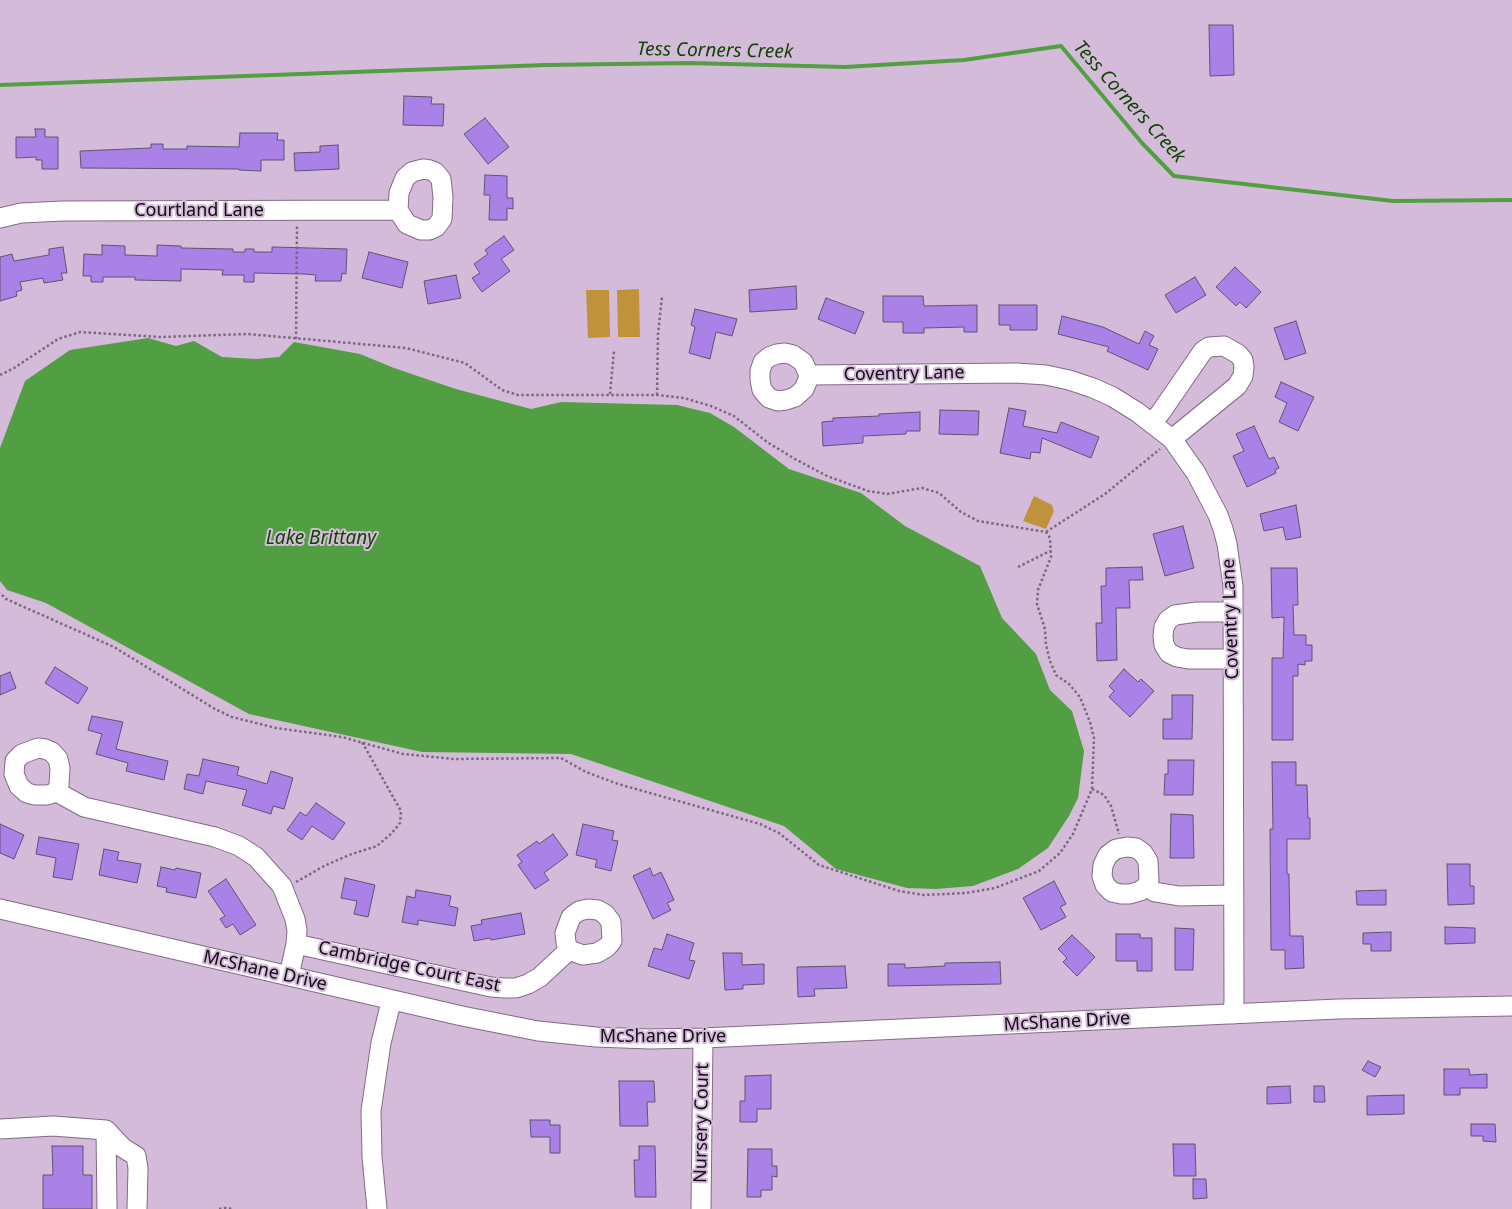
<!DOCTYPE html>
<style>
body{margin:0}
canvas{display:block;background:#d5bbda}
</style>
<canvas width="1512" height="1209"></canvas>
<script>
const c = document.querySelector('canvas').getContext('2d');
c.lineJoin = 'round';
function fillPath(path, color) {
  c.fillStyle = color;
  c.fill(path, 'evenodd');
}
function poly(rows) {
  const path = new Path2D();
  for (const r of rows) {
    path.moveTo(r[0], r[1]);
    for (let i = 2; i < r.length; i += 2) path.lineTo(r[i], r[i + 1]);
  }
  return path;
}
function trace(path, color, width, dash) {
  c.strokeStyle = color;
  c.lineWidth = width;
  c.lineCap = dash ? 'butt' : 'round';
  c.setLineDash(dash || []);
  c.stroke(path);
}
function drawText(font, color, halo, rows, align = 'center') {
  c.font = font + ' "Noto Sans",sans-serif';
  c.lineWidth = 4;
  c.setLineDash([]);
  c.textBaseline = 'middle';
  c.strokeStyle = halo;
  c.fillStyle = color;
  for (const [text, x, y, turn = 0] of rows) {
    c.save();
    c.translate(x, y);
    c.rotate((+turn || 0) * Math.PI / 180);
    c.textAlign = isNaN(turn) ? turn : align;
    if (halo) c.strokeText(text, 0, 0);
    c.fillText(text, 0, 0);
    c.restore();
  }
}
const green = poly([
 [639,289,640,337,618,337,617,290],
 [586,290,609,290,610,337,588,338],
 [1034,496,1052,505,1054,511,1046,529,1023,521]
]);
const water = poly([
 [148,338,176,346,194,341,222,357,256,359,279,357,294,342,360,354,394,368,456,389,531,409,561,402,677,405,710,413,734,427,789,469,861,493,905,526,980,566,1002,618,1036,654,1050,690,1072,711,1084,751,1078,798,1069,816,1048,848,1018,869,973,886,936,889,907,888,836,869,784,826,571,754,422,752,249,714,46,603,7,590,0,581,0,448,25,381,70,350]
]);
const stream = poly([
 [0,85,545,65,689,63,845,67,964,60,1061,46,1142,143,1174,176,1393,201,1512,200]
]);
const building = poly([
 [1209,25,1233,25,1234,75,1210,76,1209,25],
 [404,96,432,97,431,104,444,104,443,126,403,125,404,96],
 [485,118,509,147,488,164,464,134,485,118],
 [35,129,45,129,45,137,58,137,58,169,42,169,42,160,36,160,36,157,16,158,16,137,36,137,35,129],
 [240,133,278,133,277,140,284,140,284,160,261,160,261,171,239,170,239,169,81,168,80,151,151,148,151,144,163,144,163,149,187,149,187,146,239,147,240,133],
 [338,145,339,169,295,171,294,153,320,152,320,146,338,145],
 [485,175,507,176,507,198,513,198,513,209,507,208,507,220,489,220,490,195,484,195,485,175],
 [504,236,514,250,501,259,510,271,482,292,472,278,480,273,474,264,488,254,485,250,504,236],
 [102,245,125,246,125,255,157,256,157,245,181,246,181,248,233,249,233,252,245,252,245,249,254,249,254,252,272,252,272,247,347,249,346,274,342,273,341,281,315,281,316,275,304,274,254,273,254,282,244,282,244,275,222,275,223,270,181,269,181,281,135,280,135,277,103,277,103,282,91,282,91,276,83,276,84,254,102,255,102,245],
 [63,247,67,273,61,273,63,280,44,283,43,278,20,282,22,290,16,292,17,296,0,301,0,257,12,254,14,261,49,255,49,249,63,247],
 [369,252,408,262,402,288,362,278,369,252],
 [1235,267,1261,292,1246,308,1240,302,1236,306,1216,287,1235,267],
 [456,275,461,298,428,304,424,281,456,275],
 [1195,277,1206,295,1176,313,1165,295,1195,277],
 [796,286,797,309,750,312,749,290,796,286],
 [883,296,923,296,924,306,977,305,977,332,964,332,964,327,924,328,924,333,903,333,903,322,883,322,883,296],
 [826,298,864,312,855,334,818,319,826,298],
 [999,305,1037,305,1037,330,1010,330,1010,325,999,325,999,305],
 [695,309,737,319,732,336,716,332,710,359,689,353,695,327,691,325,695,309],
 [1062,316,1103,327,1139,344,1145,331,1154,336,1149,345,1158,349,1148,370,1107,351,1109,347,1058,334,1062,316],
 [1296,321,1306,353,1285,360,1274,328,1296,321],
 [1281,382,1314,397,1298,431,1279,422,1287,403,1275,397,1281,382],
 [1009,408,1026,411,1023,426,1057,433,1061,422,1099,437,1091,458,1042,438,1040,453,1031,452,1030,459,1000,453,1009,408],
 [940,410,979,411,978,435,939,434,940,410],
 [920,412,920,431,906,431,906,434,863,436,863,443,823,446,822,422,833,421,833,418,879,416,879,414,920,412],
 [1254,426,1269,459,1274,457,1279,468,1275,470,1276,473,1247,487,1233,456,1244,451,1236,434,1254,426],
 [1296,505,1301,537,1286,540,1283,527,1264,531,1260,514,1296,505],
 [1183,526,1194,568,1165,576,1153,534,1183,526],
 [1142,567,1143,580,1129,580,1130,608,1116,608,1117,660,1097,661,1096,623,1102,623,1101,586,1106,586,1106,568,1142,567],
 [1271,568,1297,568,1298,605,1293,605,1294,635,1306,635,1306,645,1312,645,1312,661,1305,661,1305,665,1298,664,1298,676,1293,676,1293,740,1272,740,1272,658,1283,658,1284,617,1272,618,1271,568],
 [55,667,88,688,78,704,45,683,55,667],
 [1124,669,1138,682,1141,679,1154,691,1130,717,1109,697,1114,691,1109,686,1124,669],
 [10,672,16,688,0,695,0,676,10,672],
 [1172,695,1193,695,1192,739,1163,739,1163,719,1172,719,1172,695],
 [92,716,123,722,116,749,168,761,164,780,126,771,128,763,96,754,102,734,88,730,92,716],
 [203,759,239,767,237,775,267,784,271,771,293,778,284,809,273,806,271,814,242,805,247,790,206,781,203,794,184,789,187,774,199,776,203,759],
 [1168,760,1194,760,1193,795,1164,795,1165,774,1168,774,1168,760],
 [1272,762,1296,762,1296,785,1307,785,1308,818,1310,818,1310,839,1287,839,1287,874,1289,874,1290,936,1303,936,1304,968,1285,969,1285,950,1271,950,1270,829,1273,829,1272,762],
 [316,803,345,823,333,840,312,826,302,840,287,830,300,812,306,816,316,803],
 [1171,814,1193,815,1194,858,1170,858,1171,814],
 [0,824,24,835,14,859,0,853,0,824],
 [583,824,614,831,612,840,618,841,611,871,595,867,597,860,576,855,583,824],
 [553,834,568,855,544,873,549,880,535,889,518,865,522,862,517,855,537,841,539,844,553,834],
 [39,837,79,844,72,880,53,877,56,858,36,854,39,837],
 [104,849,119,852,117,860,141,864,137,883,99,875,104,849],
 [1447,864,1470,864,1470,886,1474,886,1474,904,1448,905,1447,864],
 [161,867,175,870,176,868,201,873,196,898,166,892,167,888,157,886,161,867],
 [650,868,653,876,661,872,674,900,667,903,671,910,653,919,633,876,650,868],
 [345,878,375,885,368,917,354,914,357,901,341,898,345,878],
 [226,879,256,925,240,935,233,924,226,928,220,919,225,916,208,891,226,879],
 [1054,881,1066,904,1060,907,1066,917,1041,930,1023,898,1054,881],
 [416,890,451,896,449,906,458,908,455,926,418,920,418,925,402,922,407,896,415,898,416,890],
 [1386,890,1386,905,1357,905,1356,891,1386,890],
 [521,913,525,934,491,940,490,938,474,941,471,926,482,924,481,920,521,913],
 [1445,927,1475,928,1475,943,1445,944,1445,927],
 [1175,928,1194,929,1193,970,1175,970,1175,928],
 [1391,932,1391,951,1371,951,1371,944,1363,944,1363,933,1391,932],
 [667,934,694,943,689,960,695,961,689,979,648,966,654,948,662,950,667,934],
 [1116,934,1140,934,1140,938,1152,938,1152,971,1137,971,1137,961,1116,961,1116,934],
 [1072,935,1095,957,1077,976,1063,962,1067,958,1058,949,1072,935],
 [723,953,742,953,742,965,764,964,764,984,743,985,743,989,725,990,723,953],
 [1000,962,1001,984,888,986,888,964,905,964,905,968,945,966,945,963,1000,962],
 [845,966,847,988,814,989,815,996,798,997,797,967,845,966],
 [1368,1061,1381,1067,1375,1077,1362,1070,1368,1061],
 [1444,1069,1469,1069,1470,1075,1487,1074,1487,1088,1460,1088,1460,1095,1444,1095,1444,1069],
 [771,1075,771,1109,757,1109,757,1122,740,1122,740,1101,745,1101,745,1076,771,1075],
 [619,1081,654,1081,655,1102,647,1102,648,1126,620,1126,619,1081],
 [1290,1086,1291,1103,1267,1104,1267,1087,1290,1086],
 [1314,1086,1324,1086,1325,1102,1314,1102,1314,1086],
 [1404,1095,1404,1114,1367,1115,1367,1096,1404,1095],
 [530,1120,550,1120,550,1125,560,1125,560,1153,550,1153,550,1137,531,1137,530,1120],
 [1471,1124,1495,1124,1496,1142,1483,1141,1483,1136,1471,1136,1471,1124],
 [1173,1144,1195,1144,1196,1176,1174,1176,1173,1144],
 [52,1146,83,1146,83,1175,92,1175,92,1209,43,1209,43,1175,53,1175,52,1146],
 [639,1146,655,1146,656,1197,635,1197,634,1160,639,1160,639,1146],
 [748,1149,772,1149,772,1166,777,1166,777,1177,772,1176,772,1190,761,1190,761,1197,747,1197,748,1149],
 [1193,1179,1206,1179,1207,1198,1193,1199,1193,1179]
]);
const path = poly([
 [296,339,297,225],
 [0,375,14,368,58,339,80,332,160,337,248,334,406,348,465,363,502,390,518,395,657,395,684,398,711,406,734,416,767,442,795,459,827,476,868,491,887,494,922,488,939,493,961,512,978,521,1046,532,1050,538,1051,557,1038,590,1037,604,1045,629,1046,645,1050,661,1056,675,1069,684,1080,697,1090,722,1094,738,1092,789,1073,834,1060,853,1039,871,995,888,966,893,924,895,899,891,819,865,779,833,760,824,618,784,586,772,561,758,453,759,403,754,342,737,276,728,232,717,215,709,114,647,6,599,0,593],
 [610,394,614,351],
 [657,395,658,334,662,297],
 [1046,532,1105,494,1160,449],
 [1018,567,1050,551],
 [1092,789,1104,795,1111,806,1119,834],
 [296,882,326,865,349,855,377,846,392,833,400,823,401,811,362,742],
 [219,1209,225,1208,233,1209]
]);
const minor = poly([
 [423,169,430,170,435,172,441,179,443,197,442,219,436,227,429,230,421,230,407,224,398,210,399,193,405,178,412,172,423,169],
 [0,218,21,213,63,211,398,210],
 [785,353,793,355,803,362,809,375,807,382,804,389,795,397,786,400,778,401,769,398,762,390,760,380,760,371,763,362,769,357,777,354,785,353],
 [809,375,1016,373,1046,375,1069,380,1093,388,1113,397,1137,412,1172,439,1196,473,1218,515,1223,529,1227,544,1233,586,1234,1001,1233,1014],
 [1152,423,1161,412,1203,351,1209,347,1224,346,1238,354,1243,360,1244,367,1243,376,1237,386,1172,439],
 [1232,659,1188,659,1177,657,1169,653,1164,645,1163,636,1164,627,1168,620,1175,615,1197,612,1233,612],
 [38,748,45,749,52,752,58,759,60,768,59,785,57,792,47,795,35,795,27,793,19,786,14,774,15,761,22,754,38,748],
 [57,792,84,807,215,837,239,846,256,857,282,886,295,919,297,930,296,944,289,976],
 [1127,847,1136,848,1143,853,1148,861,1149,880,1146,887,1140,891,1130,894,1121,894,1112,892,1105,885,1102,876,1103,865,1108,855,1116,849,1127,847],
 [1146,887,1155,892,1179,896,1233,895],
 [0,909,462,1016,538,1031,596,1037,649,1039,703,1038,1338,1009,1512,1006],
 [588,909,598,910,605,914,611,922,612,941,607,947,597,953,583,955,569,950,566,943,565,933,571,917,579,911,588,909],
 [296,944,491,987,504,988,516,988,528,984,540,977,569,950],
 [0,1129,53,1126,106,1130,107,1209],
 [106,1130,123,1148,136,1156,138,1168,137,1209],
 [377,1209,372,1157,371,1111,381,1043,390,1006,393,1000],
 [701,1209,703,1038]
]);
const streetNames = [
 ["Courtland Lane",199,211],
 ["Coventry Lane",904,374,-1],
 ["Coventry Lane",1231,619,-92],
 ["Cambridge Court East",409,967,12],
 ["McShane Drive",265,971,13],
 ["McShane Drive",1067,1022,-3],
 ["McShane Drive",663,1037],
 ["Nursery Court",702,1123,-89]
];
const waterNames = [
 ["Tess Corners Creek",715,51,1],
 ["Tess Corners Creek",1129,102,48],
 ["Lake Brittany",321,539]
];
fillPath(green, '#c0923c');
fillPath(water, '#529f43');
trace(stream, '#529f43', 4);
fillPath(building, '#a981e7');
trace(building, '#5e5372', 1);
trace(minor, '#826a87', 21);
trace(path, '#7a687e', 2.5, [2.5, 2.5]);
trace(minor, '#fff', 19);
drawText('18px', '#130b15', '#d5bbda', streetNames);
drawText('italic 19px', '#0f4402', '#d5bbda', waterNames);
</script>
